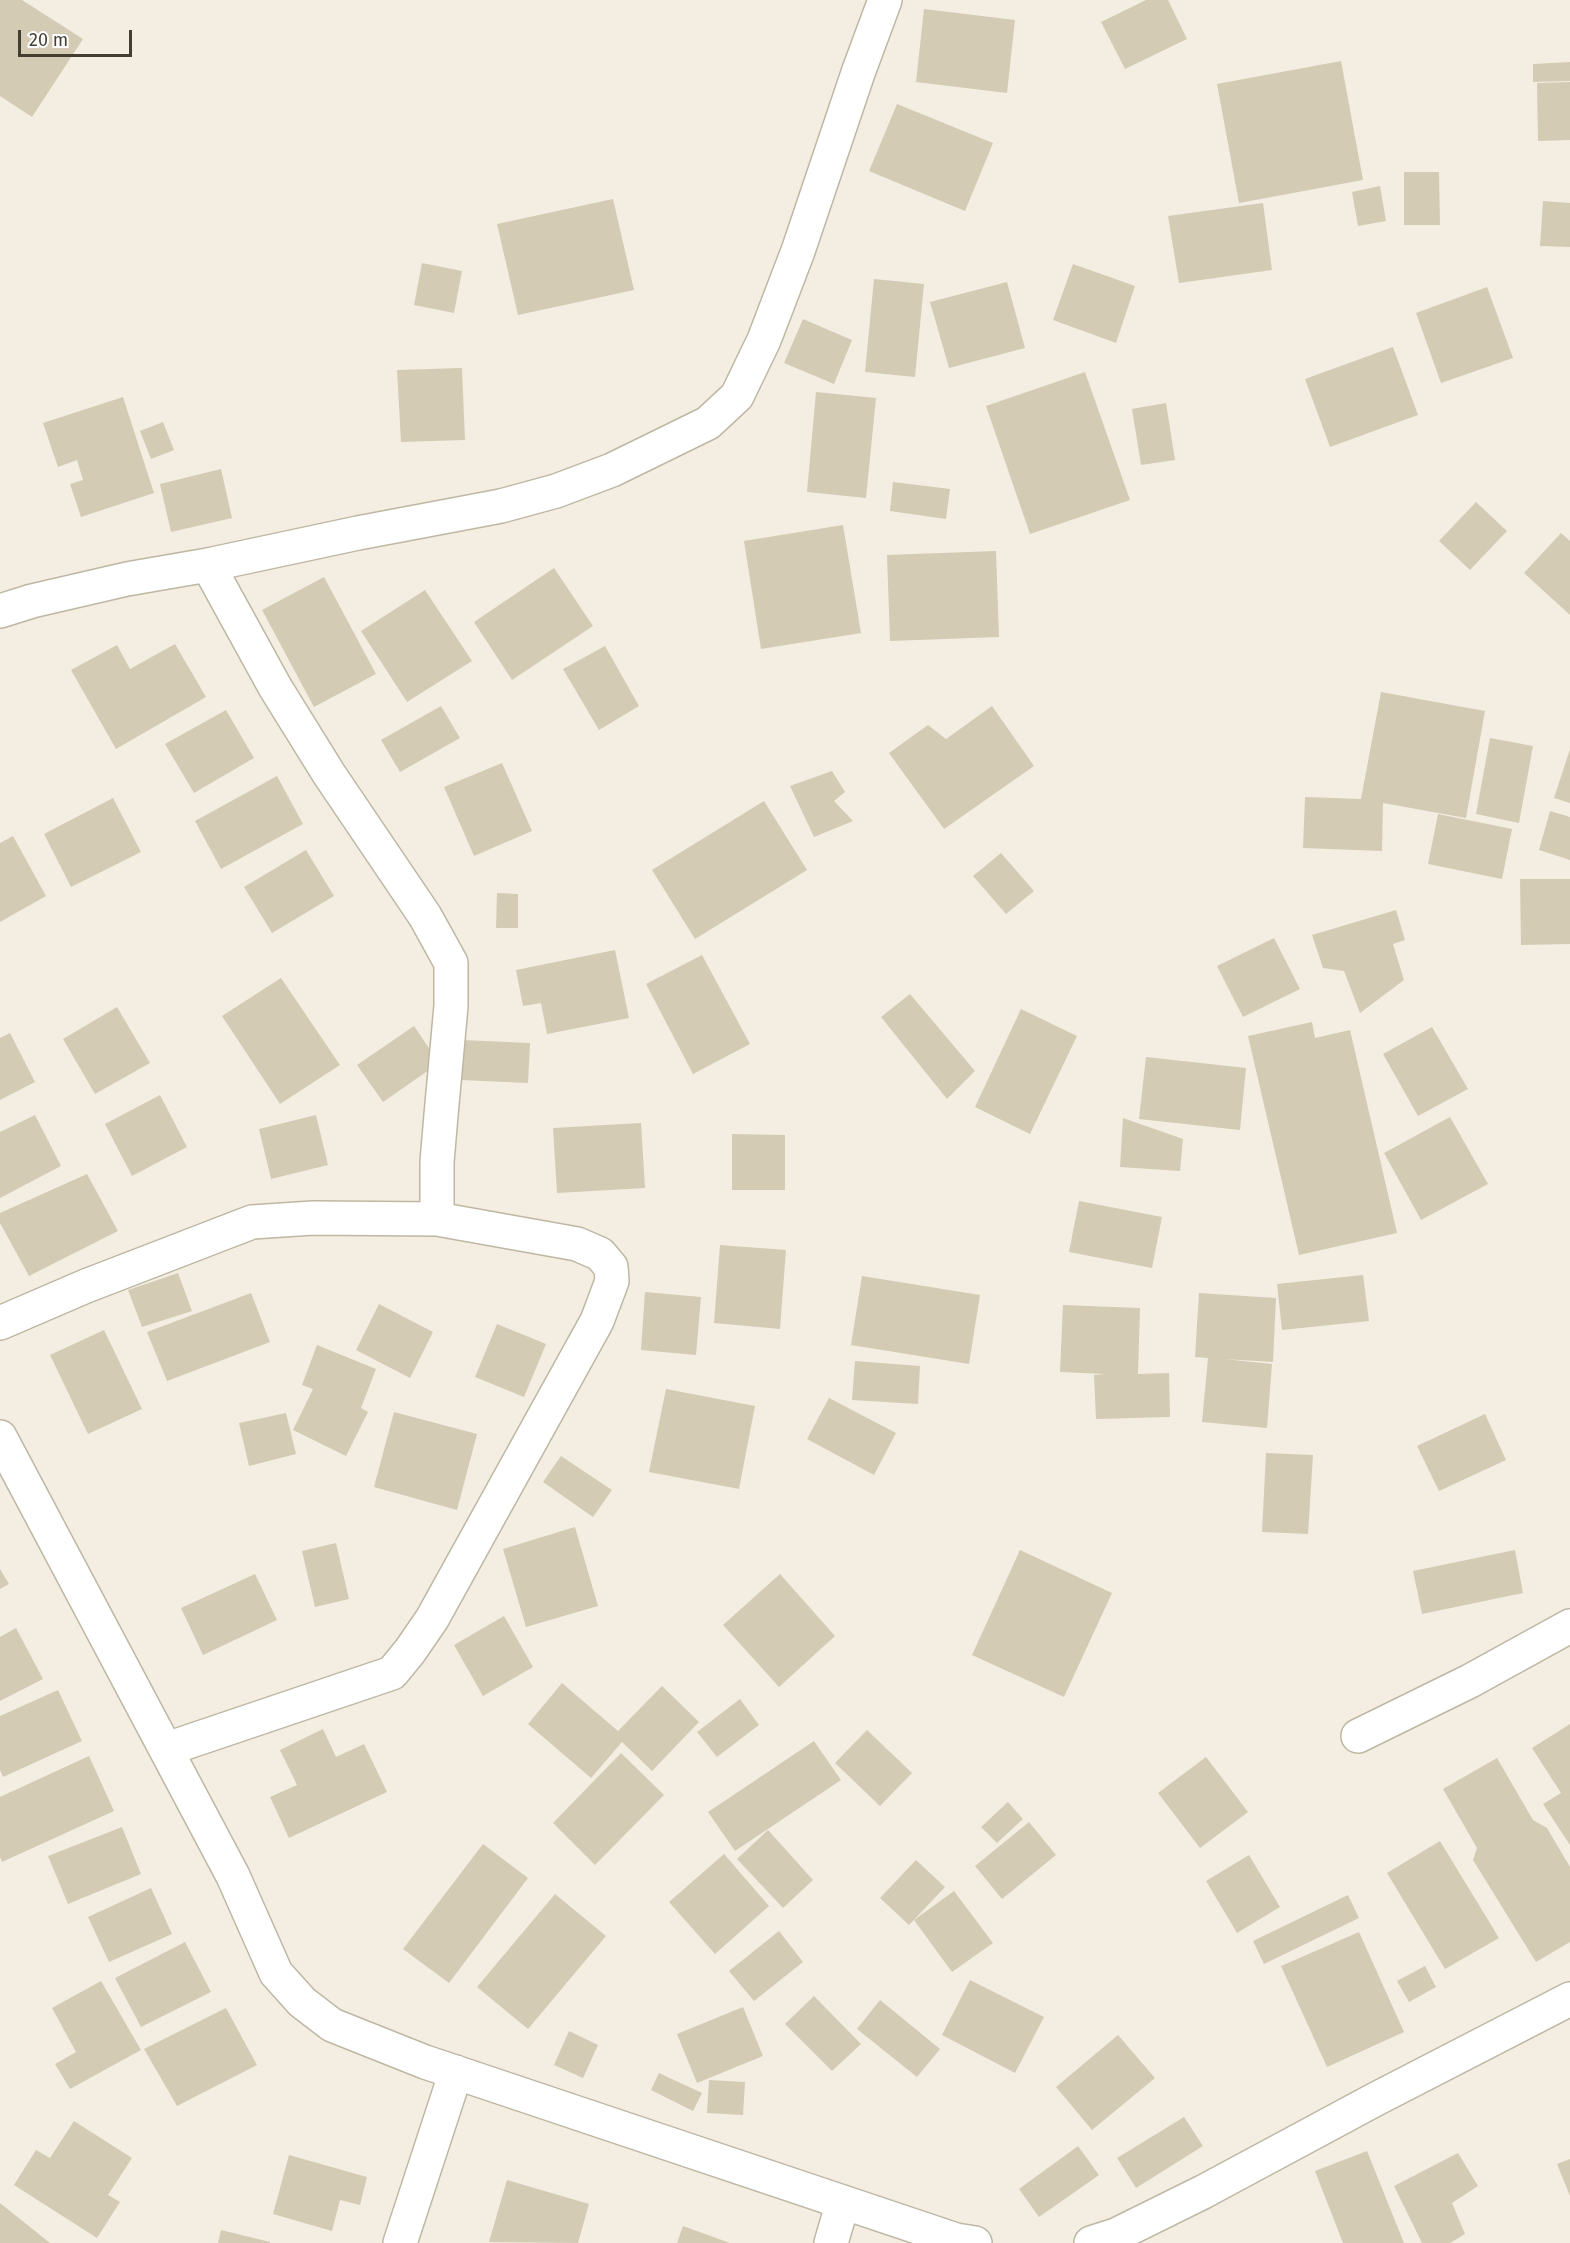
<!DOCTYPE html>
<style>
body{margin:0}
#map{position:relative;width:1570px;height:2243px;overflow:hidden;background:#f3eee1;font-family:"Fira Sans",sans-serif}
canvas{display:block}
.scale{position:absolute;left:18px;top:30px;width:114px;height:27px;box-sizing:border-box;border:3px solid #443e31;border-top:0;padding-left:8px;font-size:18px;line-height:21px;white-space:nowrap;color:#443e31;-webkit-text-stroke:4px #fff;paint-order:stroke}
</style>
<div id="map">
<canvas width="1570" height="2243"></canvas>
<div class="scale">20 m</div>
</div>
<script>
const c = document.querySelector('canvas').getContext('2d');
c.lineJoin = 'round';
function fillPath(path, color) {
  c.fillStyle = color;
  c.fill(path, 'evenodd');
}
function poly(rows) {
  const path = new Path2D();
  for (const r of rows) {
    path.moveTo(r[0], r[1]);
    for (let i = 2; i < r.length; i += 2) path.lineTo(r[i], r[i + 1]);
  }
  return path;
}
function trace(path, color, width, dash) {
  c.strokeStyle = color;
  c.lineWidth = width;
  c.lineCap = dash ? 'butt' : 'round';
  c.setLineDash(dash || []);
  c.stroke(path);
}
const building = poly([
 [0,0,22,0,83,39,32,117,0,96],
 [1146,0,1168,0,1187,39,1125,69,1101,22],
 [924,9,1015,20,1007,93,916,82],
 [1341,61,1363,180,1239,203,1217,84],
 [1570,62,1570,81,1533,82,1533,64],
 [1570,82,1570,140,1538,141,1537,83],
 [897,104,993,143,965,211,869,171],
 [1404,172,1439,172,1440,225,1404,225],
 [1380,186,1386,221,1358,226,1352,192],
 [613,199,634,290,518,315,497,224],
 [1543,201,1570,203,1570,247,1540,246],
 [1263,203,1272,270,1179,283,1168,216],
 [422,263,462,271,454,313,414,305],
 [1073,264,1135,286,1116,343,1053,320],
 [874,279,924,284,915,377,865,372],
 [1007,282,1025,348,949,368,930,302],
 [1487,287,1513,358,1441,383,1416,313],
 [803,319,852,340,834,384,784,363],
 [1393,347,1418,415,1330,447,1305,379],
 [462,368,465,440,401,442,397,370],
 [1085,372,1130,500,1030,534,986,406],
 [816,392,876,398,866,498,807,492],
 [123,397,154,493,81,517,70,484,83,480,77,460,58,467,43,423],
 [1166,403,1175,460,1141,465,1132,409],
 [163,422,174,450,151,459,140,431],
 [221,469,232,518,171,532,160,484],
 [893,482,950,489,946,519,890,511],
 [1476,502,1507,531,1470,570,1439,541],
 [843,525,861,633,761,649,744,541],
 [1561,533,1570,541,1570,615,1524,573],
 [996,551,999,637,890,641,887,555],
 [554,568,593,626,512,680,474,622],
 [324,577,376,674,314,707,262,610],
 [425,590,472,661,407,702,361,631],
 [175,644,206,697,116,749,71,670,117,645,130,669],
 [605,646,639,706,599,730,563,669],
 [1381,692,1485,711,1466,818,1383,803,1382,851,1303,848,1305,797,1361,799],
 [441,706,460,738,400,772,381,740],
 [992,706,1034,766,944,829,889,753,928,725,946,739],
 [226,710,254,758,194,793,165,744],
 [1490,738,1533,746,1519,823,1476,814],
 [1570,749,1570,803,1554,798],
 [502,763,532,831,474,856,444,787],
 [832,771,845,792,834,801,853,821,814,837,790,786],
 [277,776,303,824,221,869,195,821],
 [113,798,141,852,71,887,44,834],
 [764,801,807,870,695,939,652,870],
 [1550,811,1570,817,1570,860,1539,850],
 [1438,814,1512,829,1502,879,1428,864],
 [13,836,46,896,0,922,0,843],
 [306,850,334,896,272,933,244,887],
 [1001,853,1034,891,1006,914,973,876],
 [1520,879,1570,879,1570,944,1521,945],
 [497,893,518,894,518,928,496,928],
 [1396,910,1405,940,1393,944,1404,980,1360,1013,1344,971,1323,968,1312,935],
 [1274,938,1300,989,1243,1017,1217,966],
 [615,950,629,1018,547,1034,541,1003,523,1006,516,970],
 [702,955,750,1044,693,1074,646,984],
 [281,978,340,1065,280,1104,222,1016],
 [910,994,975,1071,947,1099,881,1017],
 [117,1007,150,1063,95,1094,63,1039],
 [1021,1009,1077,1036,1030,1134,975,1107],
 [1312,1022,1315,1038,1350,1030,1397,1233,1299,1255,1248,1036],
 [414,1026,439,1063,383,1102,357,1065],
 [1432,1027,1468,1089,1418,1116,1383,1054],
 [10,1033,35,1082,0,1100,0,1038],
 [462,1040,530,1043,528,1083,461,1080],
 [1146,1057,1246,1068,1240,1130,1139,1119],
 [160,1095,187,1147,132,1176,105,1124],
 [35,1115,61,1166,0,1198,0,1132],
 [316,1115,328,1165,271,1179,259,1129],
 [1450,1117,1488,1184,1421,1220,1384,1153],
 [1123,1118,1183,1139,1180,1171,1120,1167],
 [641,1123,645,1188,557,1193,553,1128],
 [732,1134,785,1135,785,1190,732,1190],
 [87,1174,118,1231,29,1276,0,1223,0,1213],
 [1079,1201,1162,1217,1152,1268,1069,1252],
 [720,1245,786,1250,780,1329,714,1323],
 [178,1273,192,1311,142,1327,128,1290],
 [1363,1275,1369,1321,1282,1330,1277,1284],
 [862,1276,980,1295,969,1364,851,1345],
 [645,1292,701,1297,696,1355,641,1350],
 [251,1293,270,1342,167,1381,147,1332],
 [1199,1293,1276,1298,1273,1362,1224,1359,1272,1364,1267,1428,1202,1422,1208,1358,1195,1357],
 [379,1304,433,1332,410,1378,356,1350],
 [1063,1305,1140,1308,1138,1374,1169,1373,1170,1417,1096,1419,1094,1375,1105,1374,1060,1372],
 [497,1324,546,1344,524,1397,475,1377],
 [104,1330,142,1409,88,1434,50,1355],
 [317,1345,376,1369,361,1408,368,1412,346,1456,293,1430,313,1389,302,1385],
 [855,1361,920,1366,918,1404,852,1400],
 [666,1389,755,1406,739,1489,649,1472],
 [829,1398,896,1433,874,1475,807,1439],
 [394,1412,477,1434,457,1510,374,1487],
 [286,1413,296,1454,249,1466,239,1423],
 [1485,1414,1506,1460,1439,1491,1417,1446],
 [1266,1453,1313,1455,1308,1534,1262,1532],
 [561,1456,612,1490,593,1517,543,1482],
 [575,1527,598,1606,526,1627,503,1549],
 [336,1543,349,1599,315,1607,302,1551],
 [1020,1550,1112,1593,1064,1697,972,1655],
 [1515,1550,1523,1593,1422,1614,1413,1571],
 [0,1569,9,1584,0,1589],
 [255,1574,277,1620,203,1655,181,1608],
 [780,1574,835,1636,779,1687,723,1625],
 [504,1616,533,1667,483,1696,454,1645],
 [16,1628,43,1679,0,1701,0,1637],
 [562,1683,618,1731,662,1686,699,1722,652,1771,622,1742,591,1778,528,1724],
 [58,1690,82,1741,3,1777,0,1770,0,1716],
 [740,1699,759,1725,717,1757,697,1732],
 [1570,1724,1570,1845,1543,1804,1561,1793,1532,1748],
 [323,1729,336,1757,364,1744,387,1792,289,1838,270,1797,297,1785,280,1750],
 [867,1730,912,1773,880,1806,835,1763],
 [814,1741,841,1780,735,1851,708,1812],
 [621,1753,664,1795,595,1865,553,1823],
 [89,1756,114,1811,2,1862,0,1857,0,1797],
 [1206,1757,1248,1812,1200,1848,1158,1793],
 [1497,1758,1533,1820,1547,1828,1570,1867,1570,1942,1536,1962,1473,1860,1477,1848,1443,1789],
 [1008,1802,1023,1819,997,1843,981,1827],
 [1029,1822,1056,1855,1002,1899,975,1866],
 [122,1827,141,1874,68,1904,48,1856],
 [768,1830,813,1880,783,1908,737,1859],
 [1440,1841,1499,1938,1445,1969,1387,1873],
 [483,1844,528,1878,449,1983,403,1949],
 [724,1854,769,1906,715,1954,669,1902],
 [1249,1855,1280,1907,1237,1933,1206,1881],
 [916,1860,945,1887,909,1925,880,1898],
 [151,1888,172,1934,109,1962,88,1917],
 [954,1891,993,1943,952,1972,914,1920],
 [555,1894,606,1936,528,2029,477,1987],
 [1348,1895,1359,1918,1264,1964,1253,1941],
 [779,1931,803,1962,754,2001,729,1971],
 [1359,1932,1404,2032,1327,2067,1281,1966],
 [185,1942,211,1992,141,2027,115,1978],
 [1425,1966,1436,1987,1409,2002,1397,1981],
 [970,1980,1044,2017,1015,2073,942,2035],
 [101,1981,141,2050,70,2089,55,2064,76,2052,52,2008],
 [814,1996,861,2044,832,2071,785,2024],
 [880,2000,940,2049,917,2077,857,2029],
 [743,2007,763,2056,697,2083,677,2034],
 [226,2008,257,2065,177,2106,144,2049],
 [569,2031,598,2045,583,2078,554,2065],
 [1118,2035,1155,2078,1092,2130,1056,2087],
 [659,2073,702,2093,693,2111,651,2090],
 [709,2080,745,2082,743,2115,707,2113],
 [1184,2117,1203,2146,1136,2188,1117,2158],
 [74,2121,132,2158,108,2195,120,2202,97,2238,14,2185,36,2150,50,2158],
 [1078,2146,1099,2175,1039,2217,1019,2189],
 [1367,2151,1404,2243,1343,2243,1315,2171],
 [1458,2153,1478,2186,1452,2203,1465,2234,1450,2243,1422,2243,1394,2186],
 [289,2155,367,2177,360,2205,340,2200,332,2231,273,2214],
 [1570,2159,1570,2196,1557,2164],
 [507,2180,589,2204,578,2243,489,2242],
 [0,2203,50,2243,0,2243],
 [683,2226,730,2243,677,2243],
 [221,2230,270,2242,270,2243,218,2243]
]);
const minor = poly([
 [208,565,275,687,329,774,425,916,451,963,451,1006,441,1115,437,1162,437,1219],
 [0,611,32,601,127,579,208,565,358,533,501,506,556,491,612,470,708,423,737,396,764,340,798,251,858,73,885,0],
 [0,1323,86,1286,252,1222,313,1218,437,1219,577,1244,600,1254,611,1267,612,1281,597,1321,432,1619,410,1651,392,1673,167,1749],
 [0,1437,233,1876,276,1973,302,2002,332,2025,425,2062,956,2240,975,2243],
 [1358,1736,1470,1681,1570,1626],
 [400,2243,456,2072],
 [831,2243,843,2202],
 [1091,2243,1116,2235,1203,2192,1376,2099,1570,1999]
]);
fillPath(building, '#d4cbb5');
trace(minor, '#beb7a3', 36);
trace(minor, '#fff', 33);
</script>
